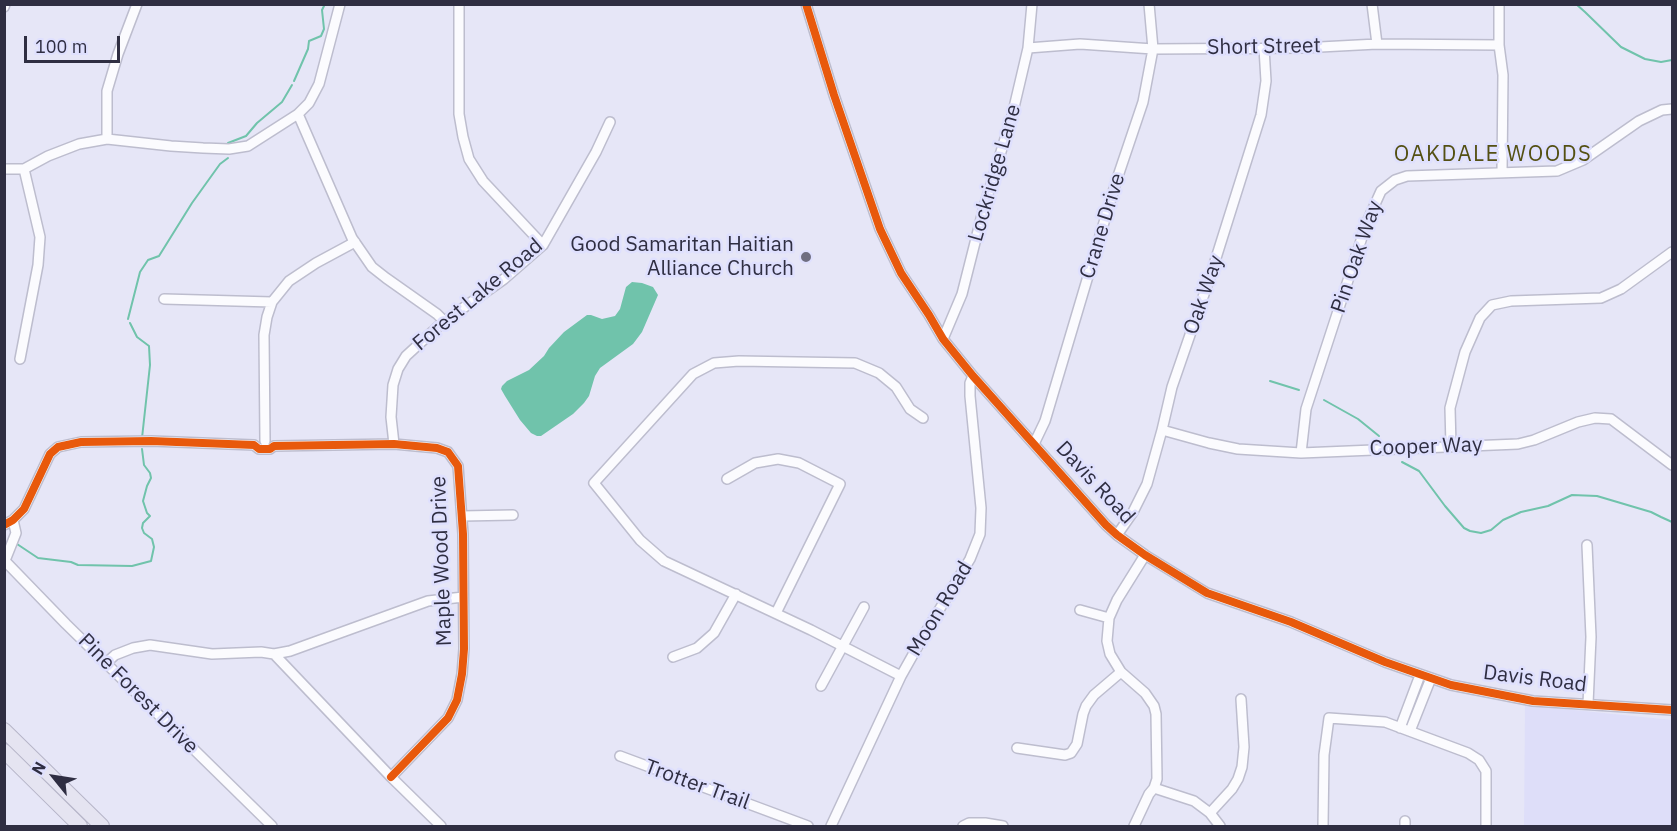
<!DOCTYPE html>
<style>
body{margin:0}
#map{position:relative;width:1677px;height:831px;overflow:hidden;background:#e6e6f7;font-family:"IBM Plex Sans",sans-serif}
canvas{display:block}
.frame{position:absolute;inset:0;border:6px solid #2f2e42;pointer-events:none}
.north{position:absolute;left:24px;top:747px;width:60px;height:60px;-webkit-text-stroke:4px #dfe0fe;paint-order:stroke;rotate:300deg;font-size:16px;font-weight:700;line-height:24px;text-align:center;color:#2f2e42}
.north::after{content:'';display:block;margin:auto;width:21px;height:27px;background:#2f2e42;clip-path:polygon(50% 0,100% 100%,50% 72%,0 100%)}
.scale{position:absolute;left:24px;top:36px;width:96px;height:27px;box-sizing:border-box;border:3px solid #2f2e42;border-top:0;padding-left:8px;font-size:18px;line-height:21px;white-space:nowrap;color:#2f2e42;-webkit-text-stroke:4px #dfe0fe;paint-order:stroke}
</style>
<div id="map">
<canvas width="1677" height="831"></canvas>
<div class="frame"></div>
<div class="north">N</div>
<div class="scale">100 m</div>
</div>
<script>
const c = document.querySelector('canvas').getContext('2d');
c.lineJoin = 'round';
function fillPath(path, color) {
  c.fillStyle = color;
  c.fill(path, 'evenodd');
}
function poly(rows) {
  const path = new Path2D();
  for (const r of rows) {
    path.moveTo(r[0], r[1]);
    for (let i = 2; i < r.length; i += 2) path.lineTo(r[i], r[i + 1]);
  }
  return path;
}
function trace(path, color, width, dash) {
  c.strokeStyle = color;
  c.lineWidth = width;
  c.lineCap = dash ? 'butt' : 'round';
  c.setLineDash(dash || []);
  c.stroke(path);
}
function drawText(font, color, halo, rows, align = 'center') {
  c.font = font + ' "IBM Plex Sans",sans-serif';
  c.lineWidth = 5;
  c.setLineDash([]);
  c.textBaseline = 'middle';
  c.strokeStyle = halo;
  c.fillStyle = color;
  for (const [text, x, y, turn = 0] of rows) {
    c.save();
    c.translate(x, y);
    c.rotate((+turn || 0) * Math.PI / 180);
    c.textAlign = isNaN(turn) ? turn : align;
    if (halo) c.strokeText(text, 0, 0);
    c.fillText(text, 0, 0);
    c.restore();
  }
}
const built = poly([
 [1525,705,1672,720,1672,826,1524,826]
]);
const water = poly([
 [632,282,642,283,653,287,658,295,642,332,633,344,600,368,595,376,589,396,584,403,573,414,541,436,537,436,531,433,520,420,505,396,501,389,502,386,507,381,529,370,544,356,549,348,564,332,587,315,591,315,602,319,615,316,620,309,626,287]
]);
const stream = poly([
 [1576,4,1585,12,1621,47,1645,59,1661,62,1672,60],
 [294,81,308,49,309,41,321,36,324,29,322,10,325,4],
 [228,143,246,136,257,123,282,102,292,85],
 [128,319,140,272,148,260,159,256,192,203,220,164,228,158],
 [130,323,137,337,149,346,150,365,142,438],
 [1270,381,1299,390],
 [1324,400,1358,419,1379,436],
 [1402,462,1419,471,1445,506,1464,528,1470,531,1481,533,1491,530,1503,520,1521,512,1548,506,1572,495,1597,496,1651,512,1661,517,1672,522],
 [17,544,38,558,71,562,78,565,132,566,151,561,154,547,152,539,144,533,142,528,143,523,150,516,147,513,143,501,147,486,151,478,150,473,144,465,142,449]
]);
const minor = poly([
 [459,4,459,114,463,137,469,159,483,181,543,245],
 [806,4,834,95,880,229,901,273,929,315,943,339,973,376,1106,525,1117,535,1145,555,1207,593,1291,622,1385,662,1451,685,1533,701,1672,710],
 [1372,4,1377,44],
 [1499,4,1499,45,1503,75,1502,172],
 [4,7,5,4],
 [1028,48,1080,44,1153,49,1301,48,1377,44,1499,45],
 [298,114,352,238,372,267,386,278,437,314,445,322],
 [107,139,107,91,118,54,137,4],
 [4,169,24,169,48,156,79,144,107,139,171,146,203,148,229,149,248,146,298,114,309,103,319,84,340,4],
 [164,299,272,302],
 [943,339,962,294,984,207,1012,116,1028,48,1032,4],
 [20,359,38,265,40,237,24,169],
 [1162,430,1209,443,1238,449,1301,453,1518,444,1534,440,1578,422,1595,418,1611,419,1672,465],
 [265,441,264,335,267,317,272,302,289,281,316,263,355,242],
 [394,444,391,417,393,385,398,369,406,356,442,323,504,279,543,245,596,152,610,122],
 [1034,444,1045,421,1116,182,1143,102,1153,49,1149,4],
 [1451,446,1450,408,1465,352,1480,318,1492,305,1511,301,1601,298,1621,289,1672,252],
 [1301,453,1306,409,1367,222,1381,191,1395,180,1407,176,1557,171,1583,160,1639,121,1662,110,1672,109],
 [727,479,755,463,778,459,799,463,840,484,776,613],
 [462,516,513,515],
 [4,525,13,520,24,509,50,454,58,447,81,442,151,441,254,445,259,449,270,449,274,446,394,444,437,448,448,452,458,466,463,534,464,649,462,674,457,700,448,718,391,777],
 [1117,535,1133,512,1147,484,1162,430,1172,387,1211,274,1261,115,1266,81,1264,48],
 [1587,545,1591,637,1588,704],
 [4,560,66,624,272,826],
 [4,563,16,533,13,520],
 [1080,610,1109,618],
 [274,654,391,777,441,826],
 [673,657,697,648,714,633,736,594],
 [106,663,115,655,133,648,150,645,212,654,261,652,274,654,290,651,428,601,463,597],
 [901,676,811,630,664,561,640,540,594,483,693,374,714,363,739,361,855,363,879,373,896,387,910,409,923,418],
 [821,686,864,607],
 [1400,728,1420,675],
 [1410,731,1431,678],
 [1017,748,1065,755,1071,753,1077,744,1083,714,1086,706,1094,695,1121,672],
 [620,756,808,826],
 [1154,788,1194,801,1210,813,1220,826],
 [1210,813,1232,789,1238,779,1242,767,1244,747,1241,699],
 [831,826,901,676,924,635,970,559,980,534,981,508,970,396,970,383,973,376],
 [963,826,969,823,985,823,1003,826],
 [1134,826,1149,794,1154,788,1157,779,1156,714,1154,706,1145,693,1121,672,1110,654,1107,641,1109,618,1117,600,1145,555],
 [1323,826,1324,755,1329,718,1385,722,1468,753,1479,760,1486,771,1486,826],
 [1405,826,1405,821]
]);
const highway = poly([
 [4,730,102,826],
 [4,751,80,826]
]);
const cycleway = poly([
 [806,4,834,95,880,229,901,273,929,315,943,339,973,376,1106,525,1117,535,1145,555,1207,593,1291,622,1385,662,1451,685,1533,701,1672,710],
 [4,525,13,520,24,509,50,454,58,447,81,442,151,441,254,445,259,449,270,449,274,446,394,444,437,448,448,452,458,466,463,534,464,649,462,674,457,700,448,718,391,777]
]);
const markers = [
 [806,257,6,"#6f6e81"]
];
const streetNames = [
 ["Short Street",1264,47,-1],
 ["Lockridge Lane",995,173,-74],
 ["Crane Drive",1103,226,-73],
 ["Pin Oak Way",1357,257,-71],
 ["Forest Lake Road",478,295,-40],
 ["Oak Way",1204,295,-71],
 ["Cooper Way",1426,447,-2],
 ["Davis Road",1095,483,47],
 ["Maple Wood Drive",442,561,-92],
 ["Moon Road",940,609,-59],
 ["Davis Road",1535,679,7],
 ["Pine Forest Drive",138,694,45],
 ["Trotter Trail",697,785,20]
];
const poiNames = [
 ["Good Samaritan Haitian",794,245],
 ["Alliance Church",794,269]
];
const neighbourhoodNames = [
 ["OAKDALE WOODS",1493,155]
];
fillPath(built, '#dedef9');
fillPath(water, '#70c3ab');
trace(stream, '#70c3ab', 2);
trace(minor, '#bdbdce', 12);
trace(highway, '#b6b5c8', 16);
trace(minor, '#fbfbfe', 9);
trace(highway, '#e5e4f1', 14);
trace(cycleway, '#e8590c', 8);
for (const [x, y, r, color] of markers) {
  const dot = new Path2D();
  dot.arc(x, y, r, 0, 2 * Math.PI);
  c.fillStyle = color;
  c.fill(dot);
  trace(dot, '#dfe0fe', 2);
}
drawText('21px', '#2f2e42', '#dfe0fe', streetNames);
drawText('21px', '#2f2e42', '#dfe0fe', poiNames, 'right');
c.letterSpacing = '1.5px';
drawText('22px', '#545012', '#dfe0fe', neighbourhoodNames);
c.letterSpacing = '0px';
</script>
